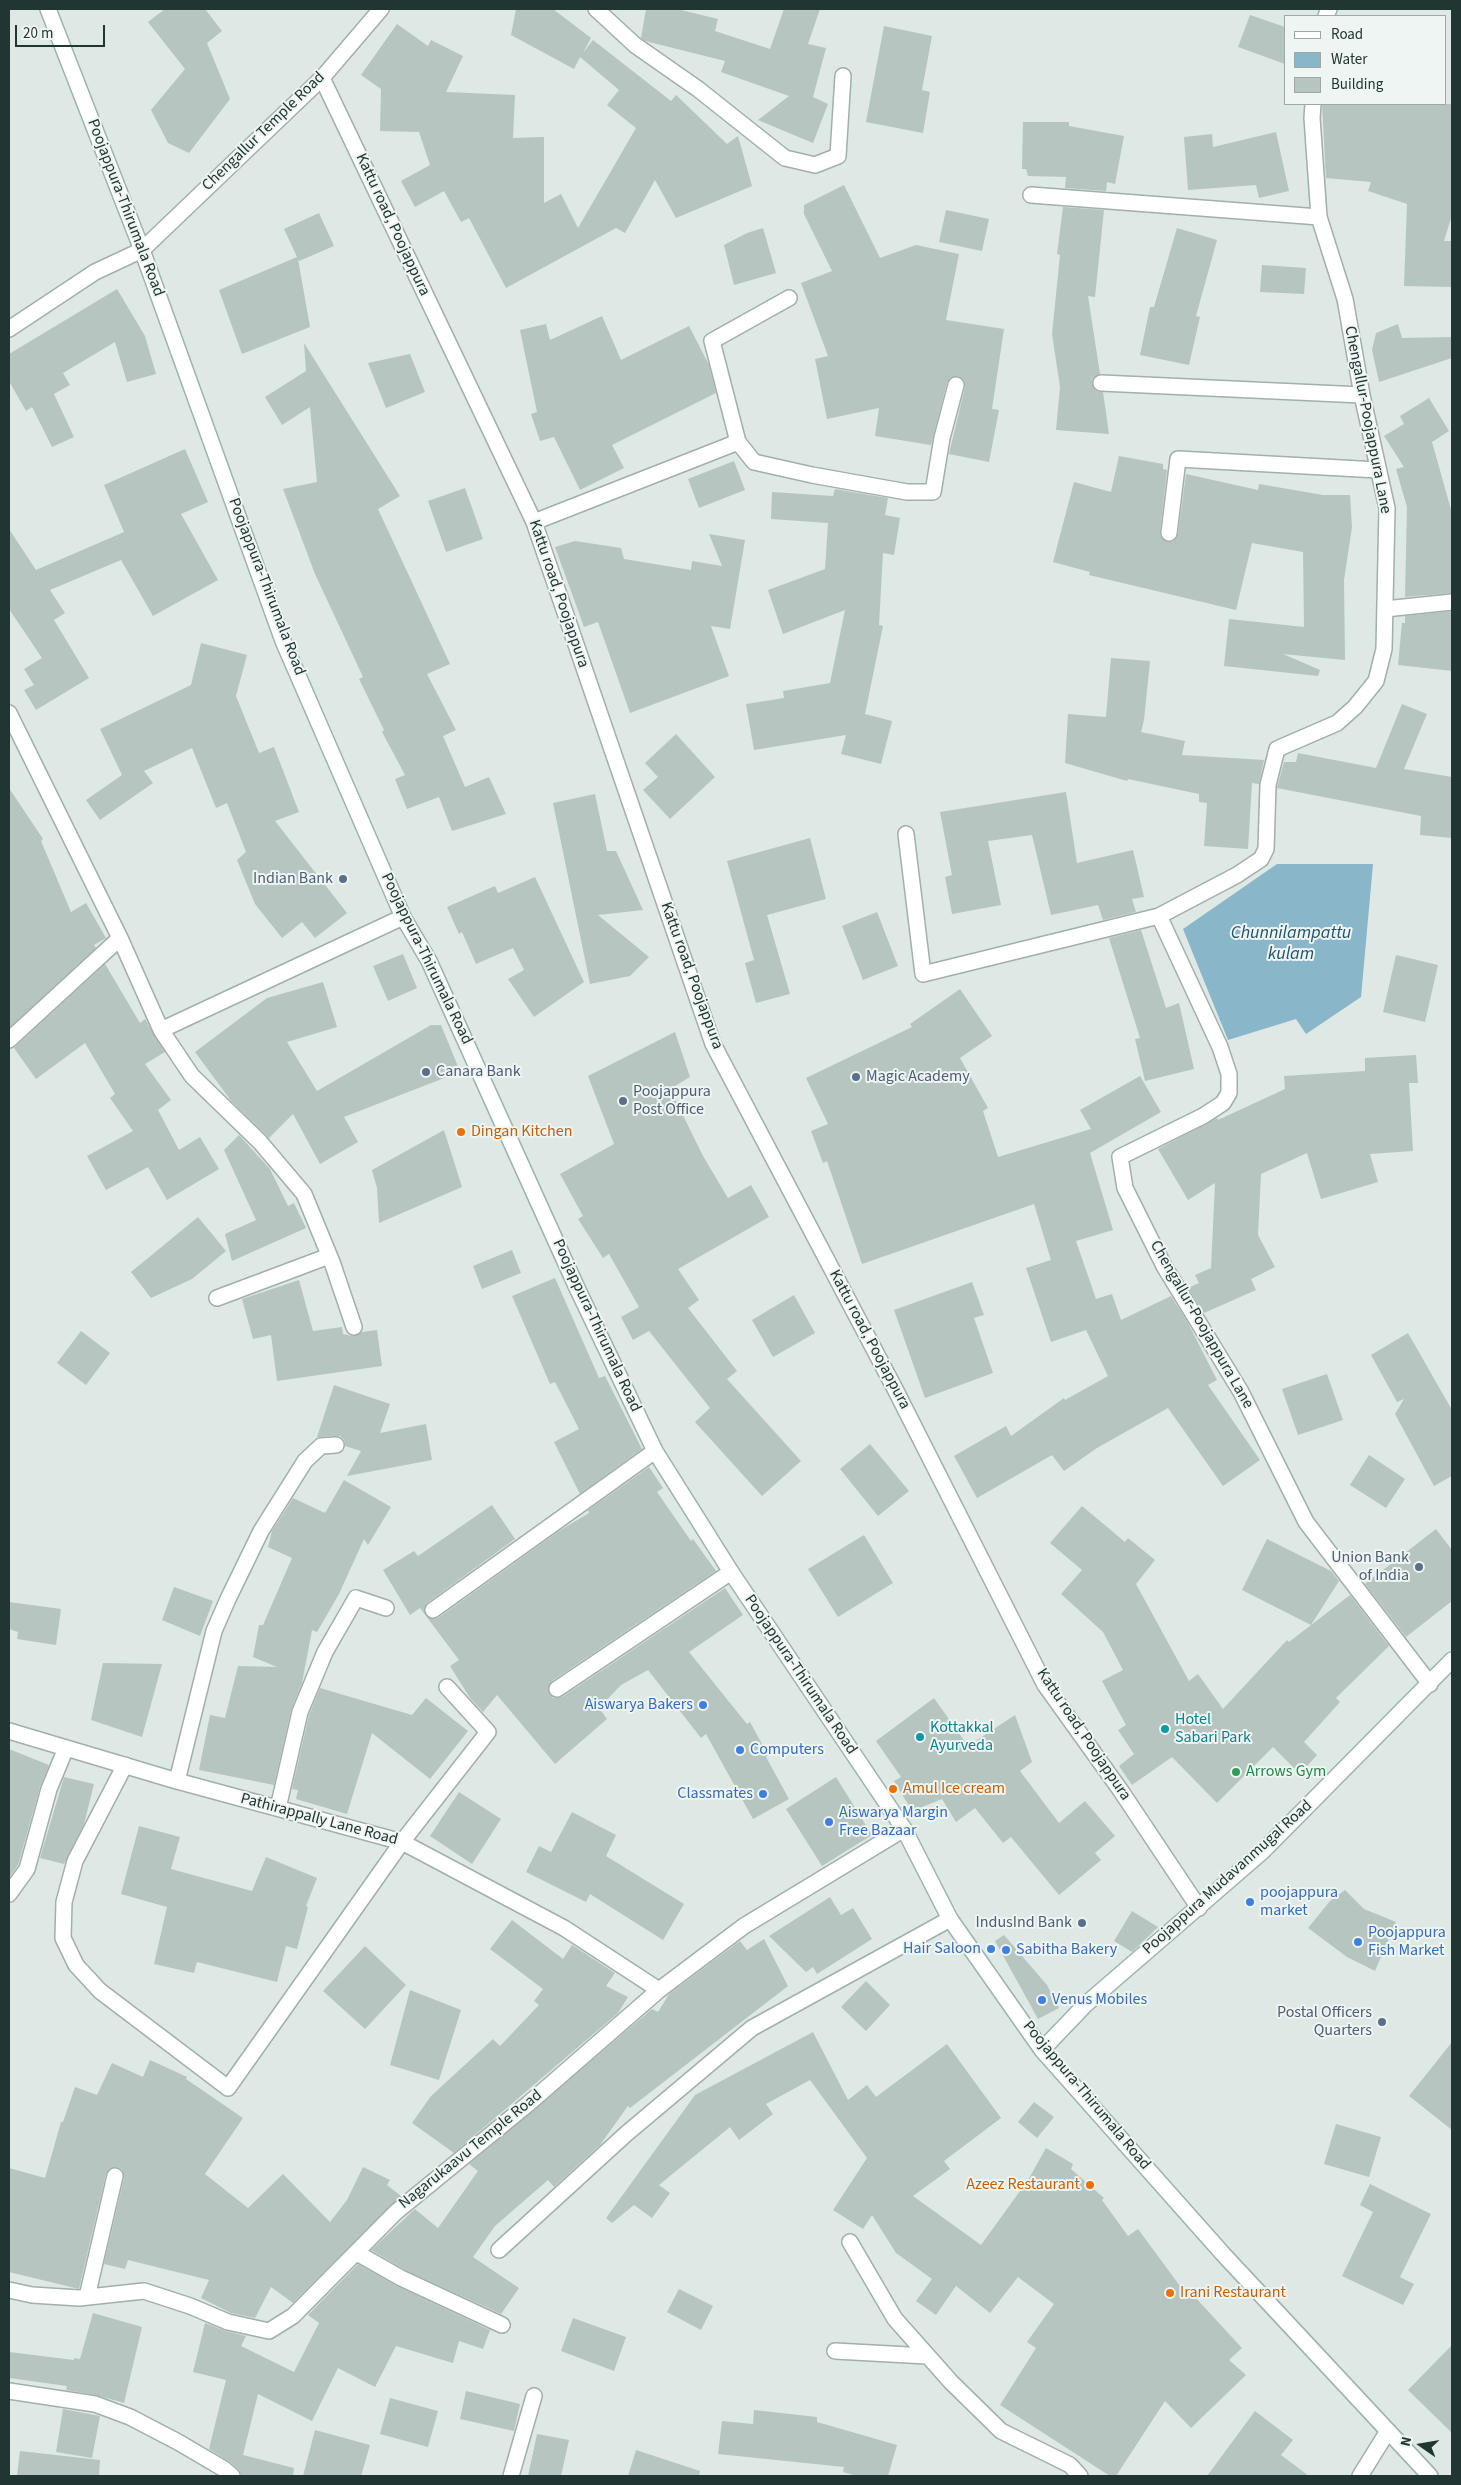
<!DOCTYPE html>
<style>
body{margin:0}
#map{position:relative;width:1461px;height:2485px;overflow:hidden;background:#dee8e5;font-family:"Source Sans 3",sans-serif}
canvas{display:block}
.frame{position:absolute;inset:0;border:10px solid #213633;pointer-events:none}
.legend{position:absolute;left:1284px;top:15px;width:162px;height:90px;box-sizing:border-box;background:#eef5f2;border:1px solid #9ca9a6;margin:0;padding:6px 9px;list-style:none;font-size:15px;color:#213633}
.legend li{display:flex;align-items:center;gap:10px;height:25px}
.legend b{width:25px;border:1px solid #9ca9a6}
.north{position:absolute;left:1396px;top:2420px;width:50px;height:50px;-webkit-text-stroke:4px #eef5f2;paint-order:stroke;rotate:283deg;font-size:14px;font-weight:700;line-height:20px;text-align:center;color:#213633}
.north::after{content:'';display:block;margin:auto;width:18px;height:22px;background:#213633;clip-path:polygon(50% 0,100% 100%,50% 72%,0 100%)}
.scale{position:absolute;left:15px;top:25px;width:90px;height:22px;box-sizing:border-box;border:2px solid #213633;border-top:0;padding-left:6px;font-size:15px;line-height:18px;white-space:nowrap;color:#213633;-webkit-text-stroke:4px #eef5f2;paint-order:stroke}
</style>
<div id="map">
<canvas width="1461" height="2485"></canvas>
<div class="frame"></div>
<ul class="legend">
<li><b style="height:6px;background:#fff"></b>Road</li>
<li><b style="height:14px;background:#8ab6c9"></b>Water</li>
<li><b style="height:14px;background:#b7c5c1"></b>Building</li>
</ul>
<div class="north">N</div>
<div class="scale">20 m</div>
</div>
<script>
const c = document.querySelector('canvas').getContext('2d');
c.lineJoin = 'round';
function fillPath(path, color) {
  c.fillStyle = color;
  c.fill(path, 'evenodd');
}
function poly(rows) {
  const path = new Path2D();
  for (const r of rows) {
    path.moveTo(r[0], r[1]);
    for (let i = 2; i < r.length; i += 2) path.lineTo(r[i], r[i + 1]);
  }
  return path;
}
function trace(path, color, width, dash) {
  c.strokeStyle = color;
  c.lineWidth = width;
  c.lineCap = dash ? 'butt' : 'round';
  c.setLineDash(dash || []);
  c.stroke(path);
}
function drawText(font, color, halo, rows, align = 'center') {
  c.font = font + ' "Source Sans 3",sans-serif';
  c.lineWidth = 4;
  c.setLineDash([]);
  c.textBaseline = 'middle';
  c.strokeStyle = halo;
  c.fillStyle = color;
  for (const [text, x, y, turn = 0] of rows) {
    c.save();
    c.translate(x, y);
    c.rotate((+turn || 0) * Math.PI / 180);
    c.textAlign = isNaN(turn) ? turn : align;
    if (halo) c.strokeText(text, 0, 0);
    c.fillText(text, 0, 0);
    c.restore();
  }
}
const water = poly([
 [1277,864,1373,864,1361,997,1306,1034,1296,1019,1228,1040,1183,929]
]);
const building = poly([
 [165,9,205,9,222,31,207,43,230,99,189,153,168,143,151,110,185,69,148,22],
 [516,9,553,9,591,38,583,53,593,40,671,101,676,95,727,144,738,136,752,186,676,218,655,180,625,233,616,228,506,288,469,218,461,222,444,191,415,207,401,181,430,165,419,132,380,131,381,89,361,75,397,24,428,46,431,40,463,56,446,92,515,95,513,138,544,137,544,203,561,194,578,228,636,128,607,105,619,90,580,57,574,69,511,35],
 [646,9,677,9,718,19,715,31,770,49,784,9,820,9,808,44,826,48,813,97,828,104,813,143,758,120,789,96,721,72,725,61,645,41,641,38],
 [1250,15,1285,27,1285,64,1238,47],
 [884,26,932,36,922,90,930,92,923,133,866,122],
 [1322,104,1452,104,1452,215,1444,241,1452,241,1452,287,1404,286,1407,204,1368,191,1371,182,1326,178],
 [1023,122,1069,122,1069,126,1124,136,1115,184,1107,182,1106,191,1065,188,1066,177,1028,176,1026,169,1022,169],
 [1276,132,1289,191,1259,198,1256,185,1188,190,1184,137,1212,134,1213,147],
 [844,185,880,258,916,245,959,254,946,320,1004,329,992,409,999,410,989,462,949,454,965,387,963,379,958,376,950,378,947,383,931,445,875,436,879,408,827,419,815,359,828,356,801,283,832,271,804,214,804,205],
 [1063,207,1104,210,1095,297,1088,296,1100,374,1093,378,1092,383,1096,391,1103,392,1109,434,1056,430,1060,387,1052,334,1060,255,1057,254],
 [946,210,989,219,982,251,939,242],
 [319,213,334,246,299,261,298,259,310,327,242,354,219,290,297,257,284,229],
 [763,228,776,273,734,285,724,245,747,233],
 [1177,228,1217,240,1196,316,1200,317,1189,365,1140,355,1150,307,1154,307],
 [1262,265,1306,268,1304,294,1260,292],
 [117,289,145,336,156,374,127,382,115,342,63,373,70,385,54,394,74,437,52,447,32,407,26,411,9,381,9,354],
 [602,316,621,360,689,326,709,365,716,393,612,445,624,468,580,490,554,437,540,441,531,414,537,412,520,330,546,324,550,340],
 [1398,324,1402,338,1452,337,1452,358,1379,382,1372,350,1376,333],
 [304,343,400,496,378,509,450,664,427,674,456,730,443,736,465,787,489,777,506,814,452,831,439,797,407,809,395,779,405,775,382,732,384,730,359,679,363,677,315,574,283,489,317,482,310,407,282,425,265,397,306,371],
 [410,354,425,392,386,408,368,363],
 [1429,398,1449,431,1432,442,1452,513,1452,593,1405,597,1407,507,1396,469,1404,467,1384,436,1404,424,1400,416],
 [185,449,208,502,181,514,218,580,153,616,121,560,50,590,65,613,54,620,89,678,36,710,24,690,34,685,24,669,42,658,9,609,9,529,36,570,124,532,104,485],
 [1119,456,1163,464,1163,469,1167,470,1160,532,1161,537,1167,542,1173,541,1178,534,1186,474,1258,490,1259,484,1323,495,1350,495,1352,527,1344,580,1345,660,1283,654,1320,670,1318,676,1224,666,1229,619,1304,627,1303,552,1252,543,1236,610,1089,575,1090,572,1053,562,1074,482,1111,492],
 [734,461,745,490,699,508,688,479],
 [465,488,483,539,446,552,428,501],
 [835,489,888,498,885,515,900,518,894,555,883,553,879,625,883,626,865,714,892,721,881,764,841,754,846,735,754,750,746,704,784,698,783,691,830,683,845,610,783,634,768,590,825,569,828,523,771,519,772,492,833,496],
 [709,534,745,540,730,629,711,626,729,676,630,713,598,622,584,627,555,547,575,541,621,548,624,559,691,570,692,561,722,566],
 [1452,611,1452,671,1398,665,1402,623,1405,623,1405,616],
 [201,643,247,655,236,696,259,753,274,747,299,812,275,821,347,913,315,938,302,922,282,938,255,904,237,860,246,852,227,803,216,808,192,748,144,771,153,783,100,820,86,800,122,775,100,729,191,685],
 [1111,658,1150,661,1144,720,1141,732,1185,741,1182,755,1264,760,1259,784,1252,783,1248,849,1204,846,1207,803,1199,802,1199,794,1128,779,1127,781,1065,763,1068,714,1106,717],
 [1402,704,1427,714,1404,769,1452,777,1452,838,1420,835,1421,816,1277,788,1284,762,1296,762,1298,753,1376,768],
 [676,734,715,777,670,819,643,790,658,777,645,763],
 [9,788,43,839,41,841,71,912,86,903,106,938,94,945,96,948,9,1028],
 [1066,792,1077,863,1133,850,1144,897,1132,899,1136,912,1103,920,1098,905,1051,915,1032,835,988,841,1001,905,952,914,945,877,952,875,940,812],
 [595,794,607,851,616,851,643,910,598,915,649,957,630,976,590,984,553,803],
 [810,838,826,899,767,915,790,994,756,1003,745,963,754,960,727,861],
 [535,877,584,982,534,1017,508,979,524,970,513,948,476,964,462,932,459,934,447,907,495,886,498,893],
 [877,912,898,966,863,980,842,926],
 [1141,930,1166,1008,1179,1003,1194,1069,1145,1081,1135,1039,1140,1038,1109,938],
 [403,954,417,988,388,1001,373,966],
 [1396,955,1438,965,1425,1022,1383,1012],
 [105,964,140,1023,145,1019,165,1052,145,1064,171,1100,158,1110,179,1150,200,1137,219,1169,167,1200,148,1167,106,1190,87,1156,133,1131,110,1098,115,1094,85,1043,36,1079,14,1048],
 [323,982,337,1027,287,1042,317,1091,431,1025,441,1025,457,1064,457,1073,344,1117,358,1142,320,1164,293,1114,269,1138,232,1102,195,1052,267,998],
 [960,989,992,1036,960,1058,988,1108,983,1111,998,1157,1091,1129,1080,1110,1140,1076,1161,1112,1090,1153,1113,1230,1076,1241,1096,1299,1112,1294,1121,1320,1171,1296,1187,1321,1217,1380,1208,1385,1260,1460,1223,1486,1168,1408,1097,1448,1064,1471,1052,1455,977,1498,954,1456,1006,1426,1011,1436,1064,1398,1065,1400,1108,1376,1086,1330,1051,1342,1026,1268,1051,1260,1034,1204,862,1264,827,1161,823,1163,811,1131,828,1124,806,1078,912,1027,910,1024],
 [675,1032,690,1077,670,1089,703,1156,728,1198,751,1185,769,1217,678,1269,699,1300,688,1308,737,1371,727,1379,801,1461,762,1496,695,1422,710,1408,649,1331,633,1340,621,1317,639,1307,609,1254,603,1258,578,1219,583,1216,560,1174,614,1144,588,1076],
 [1416,1055,1418,1083,1409,1083,1413,1151,1370,1154,1378,1182,1321,1199,1307,1153,1261,1174,1258,1235,1275,1267,1251,1279,1256,1290,1204,1313,1188,1288,1199,1283,1195,1275,1211,1268,1215,1183,1188,1200,1158,1149,1217,1118,1218,1120,1285,1089,1284,1076,1365,1071,1365,1058],
 [444,1130,462,1187,379,1223,377,1188,372,1170],
 [239,1135,270,1169,288,1206,294,1203,306,1228,232,1261,225,1234,256,1220,224,1150],
 [198,1217,226,1251,192,1279,151,1298,131,1272],
 [512,1250,521,1273,482,1289,473,1266],
 [555,1278,599,1378,605,1376,642,1449,580,1494,554,1442,579,1429,555,1382,550,1384,512,1296],
 [299,1280,313,1331,342,1327,343,1334,353,1336,362,1332,377,1330,382,1366,277,1381,271,1335,253,1339,242,1299],
 [972,1282,984,1315,974,1318,993,1373,925,1398,894,1310],
 [794,1295,815,1333,773,1357,752,1320],
 [81,1331,110,1353,86,1385,57,1363],
 [1408,1333,1452,1410,1452,1476,1434,1486,1395,1414,1404,1399,1397,1402,1371,1355],
 [1327,1374,1343,1420,1298,1435,1282,1389],
 [334,1385,390,1404,380,1433,426,1424,432,1460,347,1476,361,1451,345,1446,344,1440,340,1436,317,1437],
 [870,1444,909,1491,878,1516,840,1469],
 [1369,1455,1405,1479,1386,1508,1350,1485],
 [649,1467,663,1488,657,1492,691,1541,693,1539,716,1571,552,1681,548,1690,553,1698,562,1697,725,1588,743,1615,689,1652,747,1724,750,1722,768,1755,766,1757,789,1799,753,1819,706,1734,701,1738,648,1670,621,1685,599,1708,607,1719,555,1764,497,1695,483,1712,470,1698,450,1666,459,1660,420,1608,410,1615,383,1570,414,1551,418,1556,492,1505,515,1539,427,1603,424,1610,426,1616,433,1619,438,1618,559,1531,589,1513,588,1510],
 [344,1480,391,1507,368,1545,364,1539,339,1594,317,1632,312,1630,302,1683,291,1710,274,1785,199,1770,210,1715,225,1718,238,1666,277,1667,253,1657,259,1625,263,1625,292,1558,268,1547,272,1531,293,1498,325,1513],
 [1082,1506,1125,1542,1128,1538,1155,1560,1136,1584,1189,1681,1198,1674,1223,1709,1287,1640,1289,1642,1350,1595,1389,1646,1336,1698,1340,1702,1304,1742,1317,1755,1300,1774,1273,1747,1217,1803,1172,1757,1132,1785,1119,1766,1134,1754,1118,1730,1126,1725,1102,1681,1123,1670,1103,1632,1061,1594,1082,1570,1050,1543],
 [1436,1529,1452,1550,1452,1601,1406,1637,1365,1584],
 [864,1535,893,1583,838,1617,808,1569],
 [1267,1539,1331,1571,1339,1581,1311,1625,1242,1590],
 [174,1587,213,1601,200,1636,162,1620],
 [9,1602,61,1609,56,1645,17,1639,18,1632,9,1629],
 [103,1663,162,1664,142,1737,91,1720],
 [320,1688,412,1715,426,1698,468,1731,430,1779,372,1733,347,1814,296,1799,298,1790,292,1789,309,1715],
 [934,1698,968,1746,1015,1715,1032,1762,1020,1771,1059,1823,1085,1801,1115,1836,1095,1853,1101,1860,1059,1895,1011,1837,1003,1843,975,1808,956,1822,942,1799,912,1811,894,1781,901,1777,876,1741],
 [9,1749,49,1765,40,1787,18,1865,9,1878],
 [64,1777,94,1784,84,1824,64,1864,40,1858],
 [836,1777,872,1835,822,1866,786,1809],
 [459,1792,501,1819,472,1864,430,1836],
 [572,1812,616,1835,606,1856,684,1904,663,1940,590,1894,586,1902,526,1872,539,1846,551,1852],
 [139,1826,180,1837,171,1869,252,1891,266,1857,317,1878,306,1906,308,1907,297,1949,286,1946,277,1982,197,1962,194,1973,154,1964,167,1907,121,1894],
 [1345,1890,1364,1909,1396,1922,1375,1971,1347,1957,1308,1928,1330,1901],
 [830,1897,841,1915,853,1908,872,1939,817,1974,813,1967,806,1972,769,1936],
 [1132,1911,1158,1927,1132,1952,1114,1941],
 [512,1920,563,1959,572,1945,615,1973,606,1986,628,1997,618,2013,454,2153,412,2123,431,2096,493,2039,500,2046,539,2005,534,2001,543,1989,490,1949],
 [1004,1935,1047,1985,1059,2008,1038,2019,995,1941],
 [764,1939,788,1986,630,2108,628,2106,600,2145,554,2187,548,2180,495,2226,473,2257,519,2288,501,2314,405,2270,371,2250,415,2209,438,2228,478,2171,469,2164,652,2009,658,2012,669,1994,740,1941,747,1950],
 [365,1946,406,1985,365,2029,323,1991],
 [866,1981,890,2005,866,2031,841,2007],
 [410,1990,461,2010,439,2080,390,2065],
 [813,2032,848,2100,867,2085,876,2097,947,2044,1001,2118,944,2161,950,2169,913,2196,981,2245,1028,2180,1046,2148,1073,2164,1071,2169,1104,2198,1102,2200,1128,2236,1138,2229,1180,2286,1183,2284,1242,2348,1229,2360,1246,2375,1191,2428,1165,2401,1116,2476,1110,2476,1000,2405,1036,2348,1027,2342,1054,2304,1018,2277,990,2313,956,2286,936,2315,916,2301,932,2279,896,2253,872,2215,863,2229,833,2210,867,2158,810,2080,766,2104,773,2114,739,2140,730,2127,659,2185,670,2193,652,2218,634,2205,612,2223,606,2218,695,2095],
 [1452,2042,1452,2130,1409,2096],
 [150,2060,187,2077,186,2079,243,2118,205,2174,248,2208,283,2174,330,2222,347,2200,363,2167,390,2180,387,2185,401,2196,293,2303,271,2287,255,2318,231,2313,201,2298,209,2280,128,2260,125,2269,104,2264,124,2178,122,2170,117,2167,109,2169,106,2174,79,2289,9,2272,9,2168,45,2178,61,2122,63,2122,75,2087,97,2095,112,2063,143,2077],
 [1034,2102,1054,2117,1037,2138,1018,2122],
 [1336,2124,1381,2137,1369,2177,1324,2164],
 [1370,2184,1431,2214,1400,2277,1414,2284,1403,2305,1342,2276,1373,2212,1360,2205],
 [358,2264,397,2286,490,2330,483,2349,459,2341,453,2363,396,2346,375,2387,338,2368,312,2421,258,2394,243,2455,294,2468,293,2476,241,2476,238,2469,230,2462,209,2449,226,2380,193,2372,205,2323,226,2331,246,2336,241,2346,294,2372,319,2323,308,2315],
 [679,2289,713,2306,701,2330,667,2312],
 [93,2313,142,2327,124,2403,96,2395,66,2390,67,2386,9,2378,9,2352,74,2360,74,2358,80,2359],
 [573,2318,626,2337,614,2371,561,2351],
 [1452,2345,1452,2433,1408,2390],
 [466,2391,520,2404,514,2431,460,2419],
 [390,2398,438,2411,428,2447,380,2434],
 [63,2409,100,2416,92,2458,56,2452],
 [754,2410,817,2417,817,2422,897,2445,888,2476,857,2476,843,2472,844,2467,718,2454,722,2421,753,2424],
 [1255,2411,1293,2440,1281,2455,1309,2476,1207,2476],
 [315,2430,370,2445,361,2476,303,2476],
 [537,2434,569,2440,561,2476,528,2476],
 [636,2450,700,2471,699,2476,628,2476],
 [20,2451,100,2460,99,2476,17,2476]
]);
const street = poly([
 [596,9,635,45,698,89,785,158,815,165,838,156,843,76],
 [1326,16,1329,9],
 [322,78,534,522,713,1044,895,1389,1045,1685,1121,1791,1199,1908],
 [1313,104,1312,118,1319,217,1345,299,1362,395,1387,508,1384,649,1376,681,1355,707,1337,723,1277,749,1268,785,1266,849,1261,859,1237,875,1159,916,1220,1047,1229,1074,1229,1093,1223,1103,1203,1116,1120,1157,1125,1188,1164,1266,1241,1392,1306,1522,1430,1684],
 [1031,195,1319,217],
 [9,329,95,272,142,250,322,78,381,9],
 [1101,383,1362,395],
 [738,442,712,341,789,298],
 [534,522,738,442,754,462,812,475,907,492,933,492,942,438,956,385],
 [1169,533,1178,459,1378,470],
 [1385,609,1452,602],
 [9,713,120,938,161,1030,192,1076,260,1142,304,1194,332,1262,354,1327],
 [906,834,923,974,1159,916],
 [161,1030,403,917],
 [9,1040,120,938],
 [217,1298,329,1256],
 [433,1610,655,1451],
 [557,1689,731,1572],
 [9,1731,177,1781,402,1842,564,1928,659,1990],
 [125,1765,75,1861,64,1902,63,1938,76,1965,100,1991,228,2088,402,1842,488,1732,447,1687],
 [177,1781,214,1631,228,1599,261,1531,305,1461,321,1446,336,1445],
 [278,1808,300,1712,325,1652,356,1598,386,1608],
 [9,1894,27,1869,49,1789,66,1748],
 [850,2242,895,2319,951,2382,1001,2431,1070,2465,1080,2476],
 [499,2250,626,2134,752,2028,950,1919],
 [357,2253,401,2278,502,2325],
 [9,2290,32,2295,79,2298,144,2291,190,2306,228,2322,269,2331,293,2316,396,2212,528,2104,659,1990,744,1926,904,1829],
 [87,2297,115,2176],
 [835,2351,927,2356],
 [9,2391,95,2404,130,2417,178,2442,224,2469,232,2476],
 [511,2476,534,2396],
 [1360,2476,1388,2431]
]);
const secondary = poly([
 [48,9,142,250,283,641,403,917,429,961,577,1288,655,1451,731,1572,904,1829,950,1919,1042,2050,1223,2254,1430,2476],
 [1042,2050,1085,2005,1263,1851,1452,1660]
]);
const markers = [
 [343,879,5,"#5c6f8a"],
 [426,1072,5,"#5c6f8a"],
 [856,1077,5,"#5c6f8a"],
 [623,1101,5,"#5c6f8a"],
 [461,1132,5,"#e8710a"],
 [1419,1567,5,"#5c6f8a"],
 [703,1705,5,"#3f7fe0"],
 [1165,1729,5,"#0f9aa8"],
 [920,1737,5,"#0f9aa8"],
 [740,1750,5,"#3f7fe0"],
 [1236,1772,5,"#2e9e5b"],
 [893,1789,5,"#e8710a"],
 [763,1794,5,"#3f7fe0"],
 [829,1822,5,"#3f7fe0"],
 [1250,1902,5,"#3f7fe0"],
 [1082,1923,5,"#5c6f8a"],
 [1358,1942,5,"#3f7fe0"],
 [991,1949,5,"#3f7fe0"],
 [1006,1950,5,"#3f7fe0"],
 [1042,2000,5,"#3f7fe0"],
 [1382,2022,5,"#5c6f8a"],
 [1090,2185,5,"#e8710a"],
 [1170,2293,5,"#e8710a"]
];
const streetNames = [
 ["Chengallur Temple Road",264,132,-44],
 ["Poojappura-Thirumala Road",125,208,69],
 ["Kattu road, Poojappura",392,225,65],
 ["Chengallur-Poojappura Lane",1367,420,79],
 ["Poojappura-Thirumala Road",266,587,69],
 ["Kattu road, Poojappura",558,594,71],
 ["Poojappura-Thirumala Road",426,959,64],
 ["Kattu road, Poojappura",691,976,70],
 ["Chengallur-Poojappura Lane",1201,1325,60],
 ["Poojappura-Thirumala Road",596,1326,65],
 ["Kattu road, Poojappura",869,1340,62],
 ["Poojappura-Thirumala Road",800,1675,56],
 ["Kattu road, Poojappura",1083,1735,56],
 ["Pathirappally Lane Road",319,1820,15],
 ["Poojappura Mudavanmugal Road",1228,1878,-42],
 ["Poojappura-Thirumala Road",1086,2096,50],
 ["Nagarukaavu Temple Road",471,2150,-39]
];
const serviceNames = [
 ["Indian Bank",333,879],
 ["Canara Bank",436,1072,"left"],
 ["Magic Academy",866,1077,"left"],
 ["Poojappura",633,1092,"left"],
 ["Post Office",633,1110,"left"],
 ["Union Bank",1409,1558],
 ["of India",1409,1576],
 ["IndusInd Bank",1072,1923],
 ["Postal Officers",1372,2013],
 ["Quarters",1372,2031]
];
const foodNames = [
 ["Dingan Kitchen",471,1132],
 ["Amul Ice cream",903,1789],
 ["Azeez Restaurant",1080,2185,"right"],
 ["Irani Restaurant",1180,2293]
];
const shopNames = [
 ["Aiswarya Bakers",693,1705,"right"],
 ["Computers",750,1750],
 ["Classmates",753,1794,"right"],
 ["Aiswarya Margin",839,1813],
 ["Free Bazaar",839,1831],
 ["poojappura",1260,1893],
 ["market",1260,1911],
 ["Poojappura",1368,1933],
 ["Fish Market",1368,1951],
 ["Hair Saloon",981,1949,"right"],
 ["Sabitha Bakery",1016,1950],
 ["Venus Mobiles",1052,2000]
];
const cultureNames = [
 ["Hotel",1175,1720],
 ["Sabari Park",1175,1738],
 ["Kottakkal",930,1728],
 ["Ayurveda",930,1746]
];
const leisureNames = [
 ["Arrows Gym",1246,1772]
];
const waterNames = [
 ["Chunnilampattu",1291,934],
 ["kulam",1291,955]
];
fillPath(water, '#8ab6c9');
fillPath(building, '#b7c5c1');
trace(street, '#a2afac', 18);
trace(secondary, '#9eb3ae', 18);
trace(street, '#fff', 15);
trace(secondary, '#fff', 15);
for (const [x, y, r, color] of markers) {
  const dot = new Path2D();
  dot.arc(x, y, r, 0, 2 * Math.PI);
  c.fillStyle = color;
  c.fill(dot);
  trace(dot, '#eef5f2', 2);
}
drawText('16px', '#213633', '#eef5f2', streetNames);
drawText('16px', '#4e5e75', '#eef5f2', serviceNames, 'right');
drawText('16px', '#c56008', '#eef5f2', foodNames, 'left');
drawText('16px', '#366cbe', '#eef5f2', shopNames, 'left');
drawText('16px', '#0d838f', '#eef5f2', cultureNames, 'left');
drawText('16px', '#27864d', '#eef5f2', leisureNames, 'left');
drawText('italic 18px', '#21546c', '#eef5f2', waterNames);
</script>
